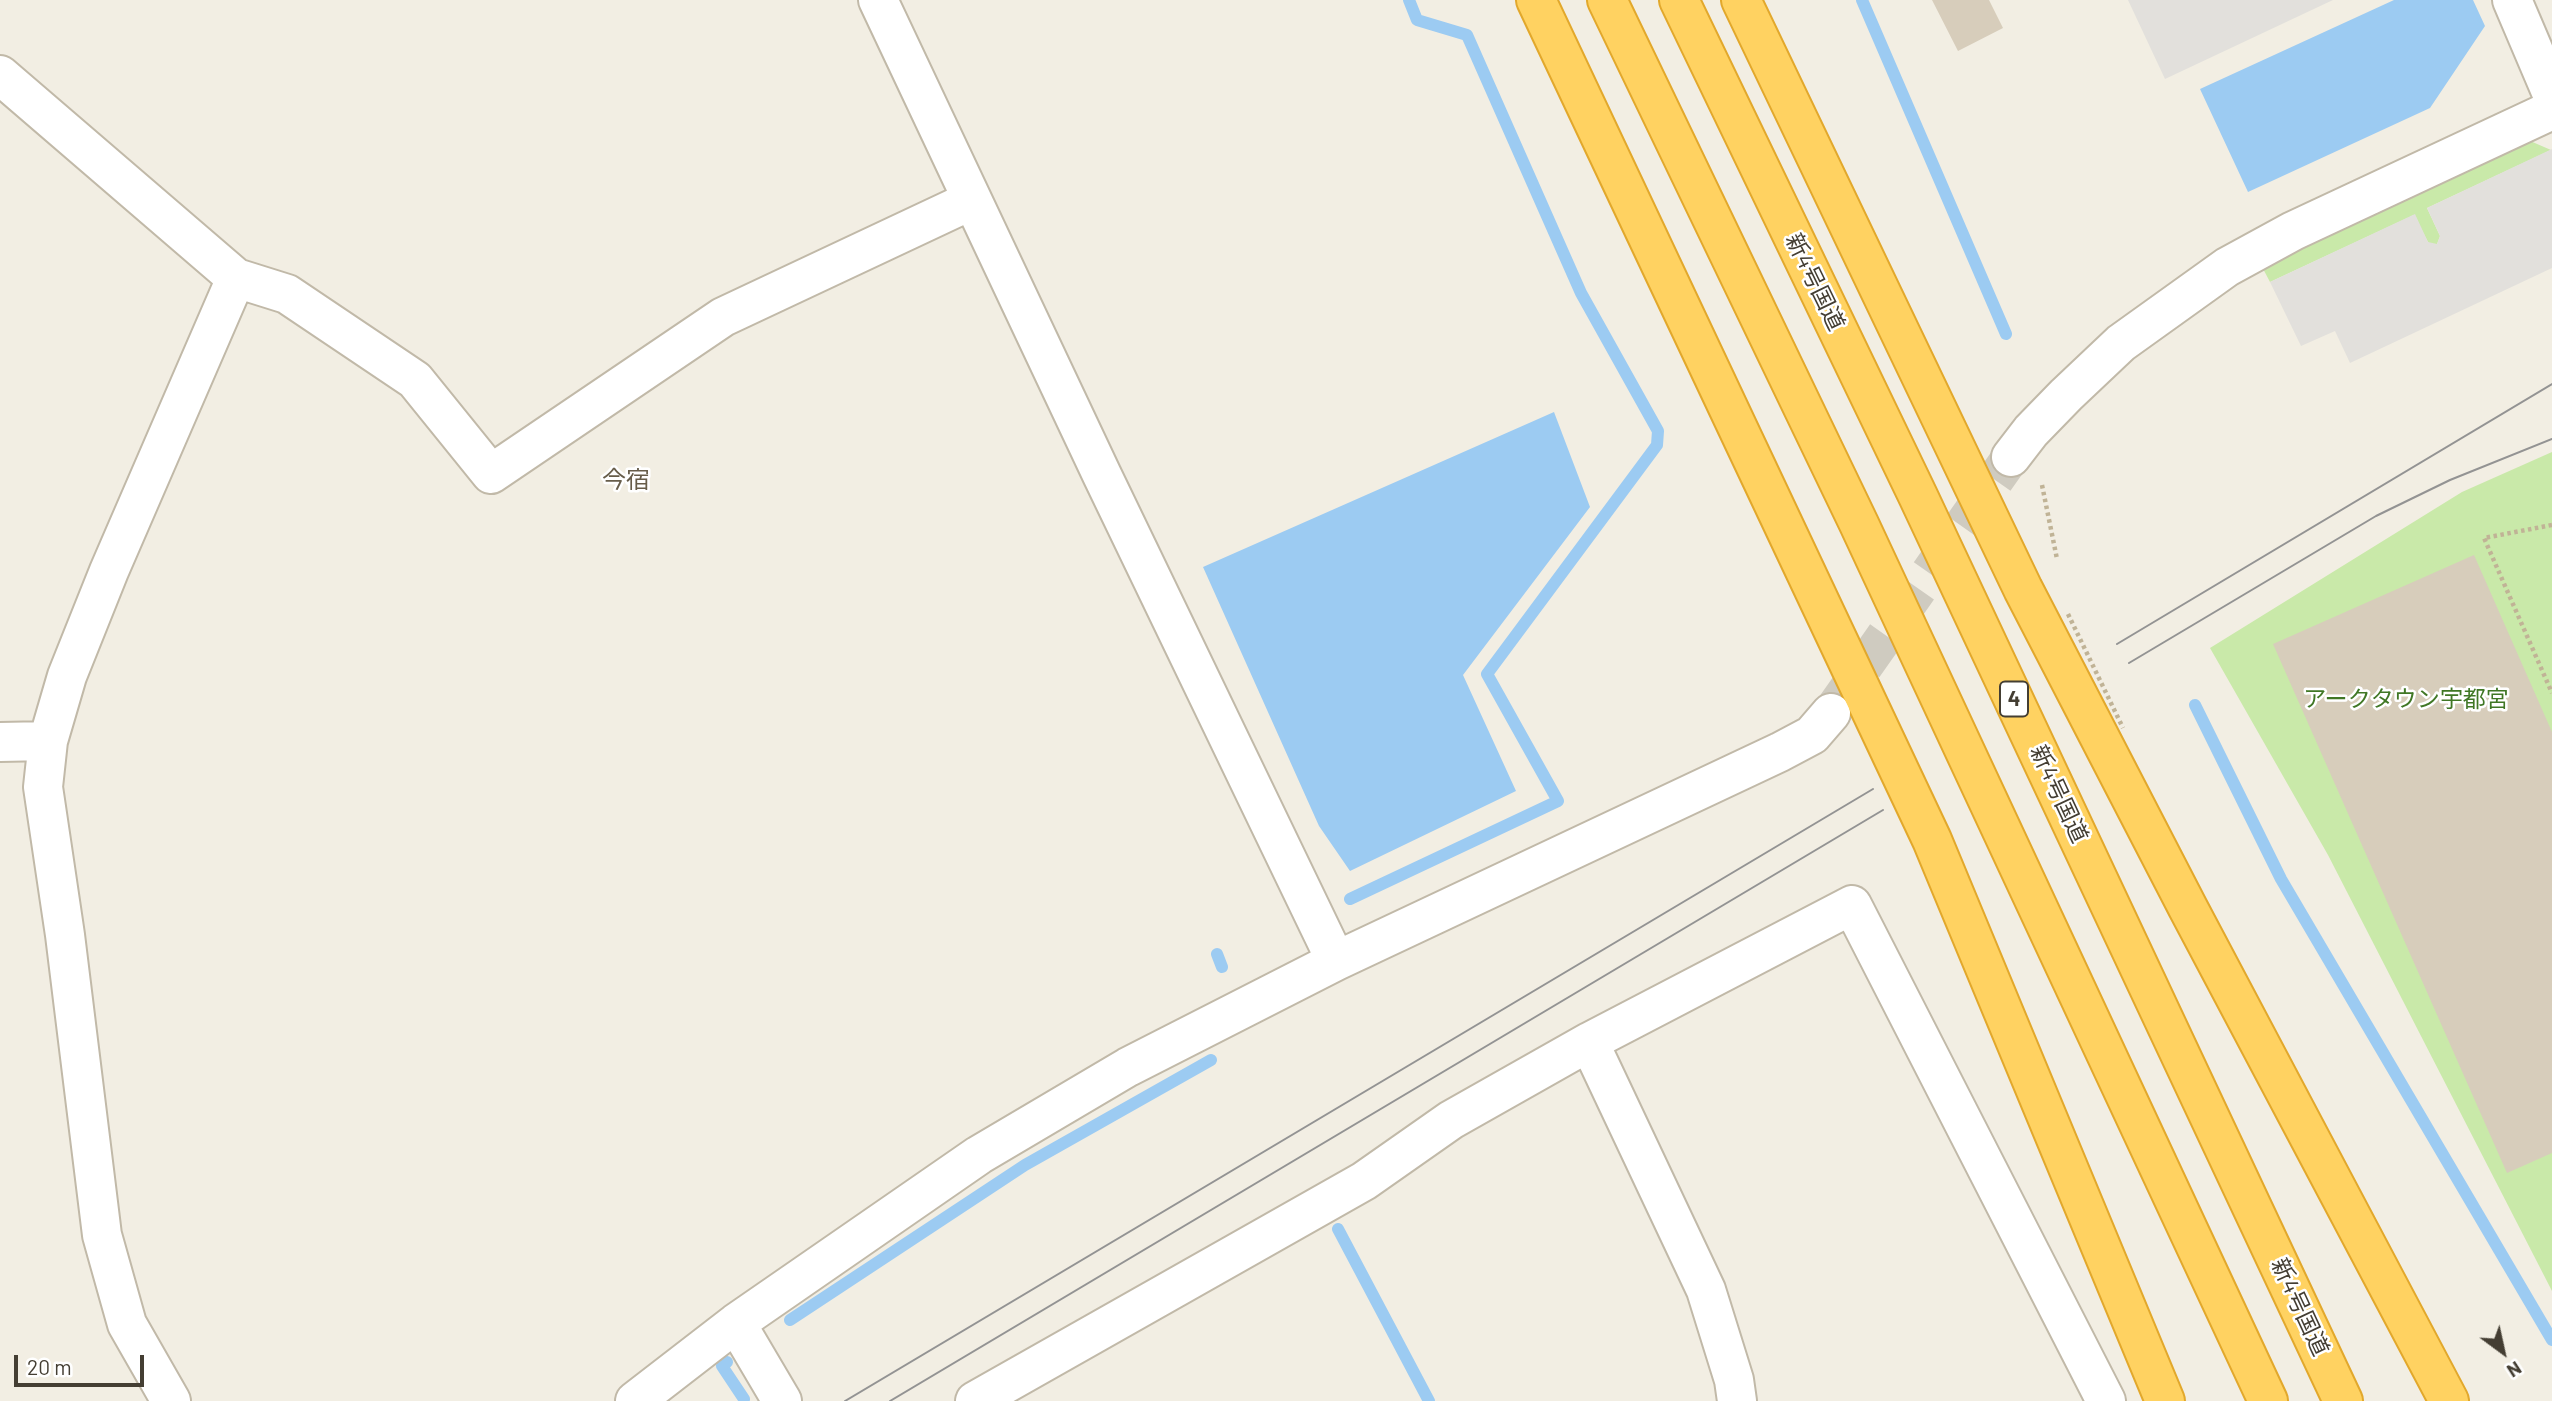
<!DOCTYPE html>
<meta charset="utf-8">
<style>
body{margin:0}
#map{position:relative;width:2552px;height:1401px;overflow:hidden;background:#f2eee3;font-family:Barlow,sans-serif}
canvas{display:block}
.north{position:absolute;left:2468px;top:1317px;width:70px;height:70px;-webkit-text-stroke:5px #fff;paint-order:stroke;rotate:147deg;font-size:19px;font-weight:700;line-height:28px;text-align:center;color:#443e33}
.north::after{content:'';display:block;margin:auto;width:24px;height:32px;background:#443e33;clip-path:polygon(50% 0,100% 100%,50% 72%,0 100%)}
.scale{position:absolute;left:14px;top:1355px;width:130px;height:32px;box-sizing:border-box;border:4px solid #443e33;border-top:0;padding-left:9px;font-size:21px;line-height:24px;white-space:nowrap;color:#443e33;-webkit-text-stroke:5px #fff;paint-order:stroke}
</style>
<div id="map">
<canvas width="2552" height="1401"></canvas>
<div class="north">N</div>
<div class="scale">20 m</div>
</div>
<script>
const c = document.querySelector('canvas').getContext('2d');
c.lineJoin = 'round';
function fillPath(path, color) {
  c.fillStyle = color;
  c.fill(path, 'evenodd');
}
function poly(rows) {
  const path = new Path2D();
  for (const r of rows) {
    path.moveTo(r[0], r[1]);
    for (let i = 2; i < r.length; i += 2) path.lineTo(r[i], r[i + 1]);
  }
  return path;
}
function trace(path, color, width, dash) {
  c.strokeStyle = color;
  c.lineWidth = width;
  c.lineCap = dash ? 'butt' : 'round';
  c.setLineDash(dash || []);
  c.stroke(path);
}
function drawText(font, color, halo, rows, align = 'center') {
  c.font = font + ' Barlow,"Noto Sans JP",sans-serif';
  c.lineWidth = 5;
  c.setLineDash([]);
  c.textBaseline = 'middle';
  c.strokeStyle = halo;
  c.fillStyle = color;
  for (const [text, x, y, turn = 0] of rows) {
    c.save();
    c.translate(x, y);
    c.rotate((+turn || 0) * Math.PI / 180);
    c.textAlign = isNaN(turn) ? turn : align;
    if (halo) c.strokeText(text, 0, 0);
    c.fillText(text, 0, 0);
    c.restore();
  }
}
const green = poly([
 [2521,137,2551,150,2427,208,2440,236,2437,244,2431,245,2428,242,2414,215,2270,282,2260,263],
 [2552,452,2552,1291,2328,855,2210,648,2462,492]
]);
const parking = poly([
 [2128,0,2333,0,2165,79],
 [2552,149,2552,268,2350,363,2335,331,2301,346,2270,282,2415,214,2428,242,2437,244,2440,236,2427,208]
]);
const water = poly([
 [2394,0,2473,0,2485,26,2430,108,2248,192,2200,89],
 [1554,412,1590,507,1463,675,1516,791,1350,871,1319,826,1203,567]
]);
const stream = poly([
 [1862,0,2006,334],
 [2195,705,2281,879,2552,1340],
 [1350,899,1558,801,1487,674,1657,445,1658,431,1581,293,1467,35,1417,20,1409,0],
 [1217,954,1222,967],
 [1338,1229,1429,1401],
 [790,1320,1025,1165,1211,1060],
 [727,1362,722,1366,744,1399]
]);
const building = poly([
 [1932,0,1989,0,2003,28,1958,51],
 [2474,555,2552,732,2552,1153,2507,1173,2273,644]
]);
const streetTunnel = poly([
 [1831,713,2011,457]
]);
const path = poly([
 [2042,485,2057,559],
 [2552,525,2484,538,2552,693]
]);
const street = poly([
 [878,0,1102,475,1336,961],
 [2512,0,2552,94],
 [0,75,236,278,287,294,415,380,491,474,723,317,972,200],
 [2011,457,2031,431,2066,395,2121,343,2227,267,2293,231,2552,110],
 [0,742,48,741],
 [1589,1042,1706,1290,1734,1380,1737,1401],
 [736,1323,782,1401],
 [171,1401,127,1324,102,1235,65,935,43,787,48,741,67,676,109,571,236,278],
 [635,1401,736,1323,979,1155,1128,1067,1336,961,1780,752,1812,735,1831,713],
 [975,1401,1364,1181,1451,1120,1589,1042,1852,905,2106,1401]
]);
const highway = poly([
 [1536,0,1932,840,2165,1401],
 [1607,0,1859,524,2268,1401],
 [1679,0,1918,496,2343,1401],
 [1741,0,2023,589,2188,908,2449,1401]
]);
const tram = poly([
 [2117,644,2552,384],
 [2129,663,2376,516,2450,480,2552,439],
 [845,1401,1873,789],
 [890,1401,1883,810]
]);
const pathBridge = poly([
 [2068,614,2123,728]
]);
const shields = [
 [2014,699,28]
];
const shieldNames = [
 ["4",2014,699]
];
const streetNames = [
 ["新4号国道",1815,282,64],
 ["新4号国道",2059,794,65],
 ["新4号国道",2300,1307,65]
];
const parkNames = [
 ["アークタウン宇都宮",2406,699]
];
const neighbourhoodNames = [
 ["今宿",626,480]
];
fillPath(green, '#c9e9a9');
fillPath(parking, '#e2e0dc');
fillPath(water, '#9ccbf2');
trace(stream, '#9ccbf2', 12);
fillPath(building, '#d7cdbb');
trace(streetTunnel, '#cfcbc0', 38, [38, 19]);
trace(street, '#c1b9a8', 42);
trace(highway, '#e2a82c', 42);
trace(path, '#c0b396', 4.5, [3.5, 3.5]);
trace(street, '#fff', 38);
trace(highway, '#ffd261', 38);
trace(tram, '#939393', 2);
trace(pathBridge, '#c0b396', 4.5, [3.5, 3.5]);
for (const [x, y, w] of shields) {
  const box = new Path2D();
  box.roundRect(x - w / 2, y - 17.5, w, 35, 5);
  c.fillStyle = '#fff';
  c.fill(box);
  trace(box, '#443e33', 2);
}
drawText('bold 21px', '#443e33', null, shieldNames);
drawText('23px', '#443e33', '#fff', streetNames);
drawText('23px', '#407725', '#fff', parkNames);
drawText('24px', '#675d4a', '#fff', neighbourhoodNames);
</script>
